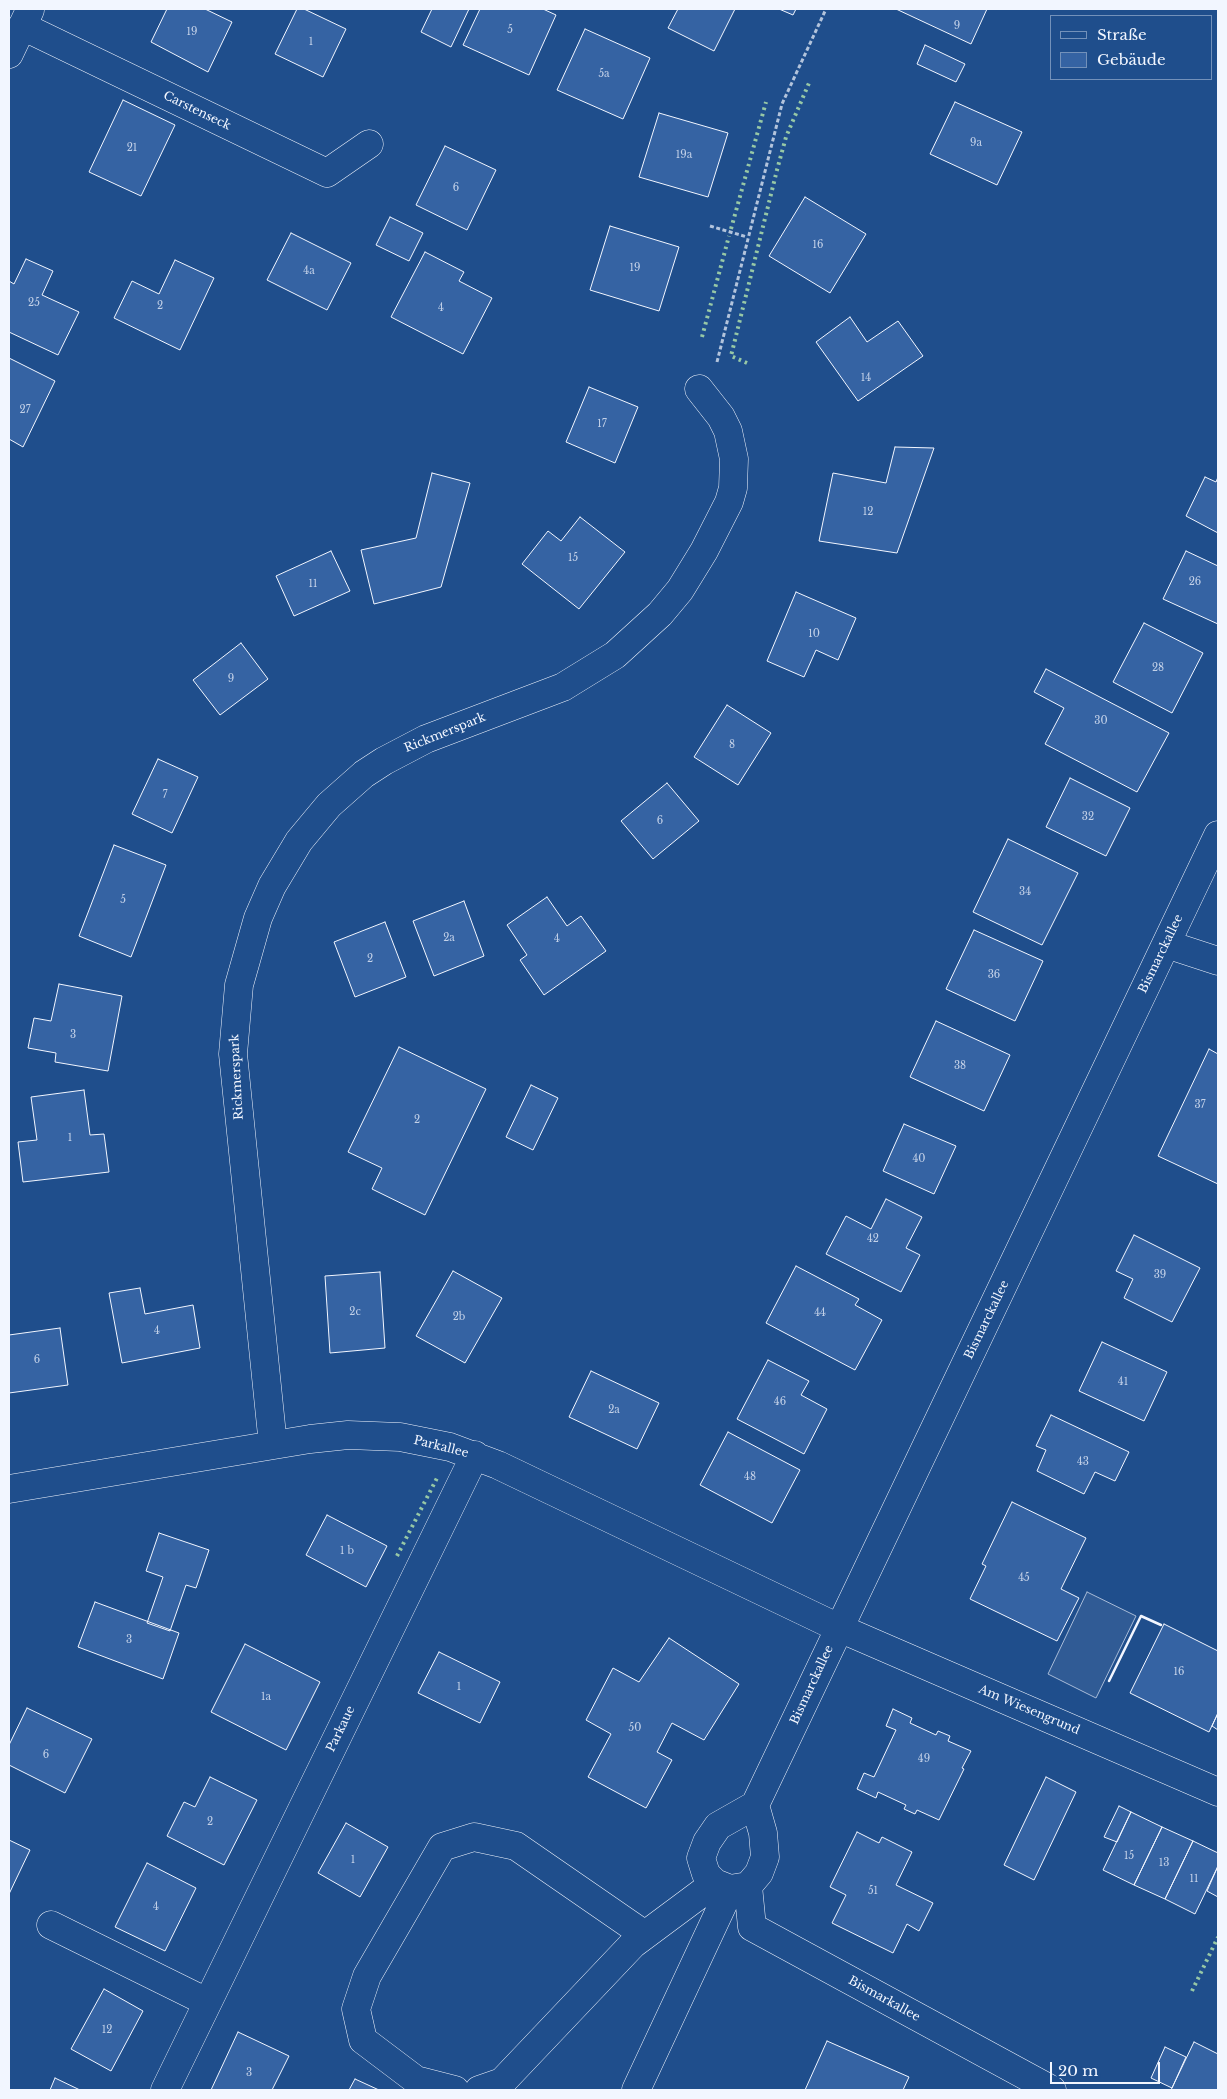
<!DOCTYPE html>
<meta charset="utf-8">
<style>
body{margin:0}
#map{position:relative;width:1227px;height:2099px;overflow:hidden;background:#1f4e8c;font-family:"Libre Baskerville",serif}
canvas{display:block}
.frame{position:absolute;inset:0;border:10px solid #f2f6ff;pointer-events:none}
.legend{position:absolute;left:1050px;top:15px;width:162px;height:65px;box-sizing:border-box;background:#1f4e8c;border:1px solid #7391ba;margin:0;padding:6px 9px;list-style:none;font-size:15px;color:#f2f6ff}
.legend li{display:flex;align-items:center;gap:10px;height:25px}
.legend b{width:25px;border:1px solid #7391ba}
.scale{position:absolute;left:1050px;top:2062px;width:110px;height:22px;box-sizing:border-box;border:2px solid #f2f6ff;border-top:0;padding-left:6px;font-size:15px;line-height:18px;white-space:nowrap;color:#f2f6ff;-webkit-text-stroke:4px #1f4e8c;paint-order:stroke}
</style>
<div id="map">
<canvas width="1227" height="2099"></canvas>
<div class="frame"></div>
<ul class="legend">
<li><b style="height:6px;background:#1f4e8c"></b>Straße</li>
<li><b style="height:14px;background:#3563a3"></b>Gebäude</li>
</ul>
<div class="scale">20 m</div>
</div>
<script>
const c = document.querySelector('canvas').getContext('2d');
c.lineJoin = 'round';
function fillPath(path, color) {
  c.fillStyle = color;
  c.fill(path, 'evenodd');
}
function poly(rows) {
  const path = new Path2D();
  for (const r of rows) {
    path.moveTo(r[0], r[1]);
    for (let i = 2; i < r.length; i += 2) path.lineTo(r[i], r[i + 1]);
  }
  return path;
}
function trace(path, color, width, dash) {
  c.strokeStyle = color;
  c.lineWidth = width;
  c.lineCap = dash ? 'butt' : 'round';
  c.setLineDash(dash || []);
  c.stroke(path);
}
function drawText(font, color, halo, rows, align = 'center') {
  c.font = font + ' "Libre Baskerville",serif';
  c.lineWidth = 4;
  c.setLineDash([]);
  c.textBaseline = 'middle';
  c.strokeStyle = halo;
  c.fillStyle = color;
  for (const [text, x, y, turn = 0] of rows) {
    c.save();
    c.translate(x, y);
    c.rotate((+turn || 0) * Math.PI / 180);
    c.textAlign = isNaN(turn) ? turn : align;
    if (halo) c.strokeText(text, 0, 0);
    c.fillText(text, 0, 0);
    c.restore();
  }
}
const parking = poly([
 [1087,1592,1136,1616,1096,1698,1048,1674,1087,1592]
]);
const building = poly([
 [167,9,205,9,232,22,208,72,151,42,167,9],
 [297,9,304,9,346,29,323,77,275,54,297,9],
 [432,9,469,9,451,47,421,32,432,9],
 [480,9,543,9,556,15,529,75,463,45,480,9],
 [678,9,735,9,714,51,668,28,678,9],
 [779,9,796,9,793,15,779,9],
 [896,9,987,9,971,44,896,9],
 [585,29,650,58,623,119,557,90,585,29],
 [925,45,965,64,956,82,917,64,925,45],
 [123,100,175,125,141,196,89,172,123,100],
 [955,102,1022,132,997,185,930,154,955,102],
 [659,113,728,133,708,197,639,177,659,113],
 [445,146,496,170,467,230,416,205,445,146],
 [805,197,866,234,830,293,769,256,805,197],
 [390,217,423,233,409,261,376,245,390,217],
 [610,226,679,247,659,311,590,290,610,226],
 [291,233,351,263,327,310,267,280,291,233],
 [425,252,464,272,459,281,492,298,463,354,391,317,425,252],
 [26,259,53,271,42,295,79,312,58,355,9,332,9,281,14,284,26,259],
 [175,260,214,278,180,350,114,318,132,281,159,294,175,260],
 [850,317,867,342,898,321,923,356,858,401,816,342,850,317],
 [9,358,55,381,23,447,9,439,9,358],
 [589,387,638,407,615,463,566,442,589,387],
 [895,447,934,448,897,553,819,541,833,473,886,483,895,447],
 [432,473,470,483,441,587,374,604,361,550,416,538,432,473],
 [1205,477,1216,482,1218,477,1218,533,1186,516,1205,477],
 [580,517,625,552,579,609,522,564,548,531,561,541,580,517],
 [331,551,350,591,294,616,276,576,331,551],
 [1186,551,1218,566,1218,624,1163,599,1186,551],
 [796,592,856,618,838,660,816,650,804,677,767,661,796,592],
 [1144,623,1203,653,1172,713,1113,682,1144,623],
 [241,643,268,679,220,715,193,680,241,643],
 [1046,669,1169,733,1137,792,1045,744,1064,708,1034,692,1046,669],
 [727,705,771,733,738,785,694,757,727,705],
 [158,759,198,777,172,833,132,814,158,759],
 [1070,778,1130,808,1106,856,1046,827,1070,778],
 [667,783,699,821,653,859,621,821,667,783],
 [1008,839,1078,873,1042,945,973,912,1008,839],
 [114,845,166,865,131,957,79,936,114,845],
 [547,897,567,926,581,916,606,951,544,995,520,960,527,955,507,925,547,897],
 [464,901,484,956,434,976,413,921,464,901],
 [385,922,406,977,355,997,334,942,385,922],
 [974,930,1043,961,1015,1021,946,989,974,930],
 [59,984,122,996,108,1071,55,1062,56,1053,28,1048,34,1018,51,1021,59,984],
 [936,1021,1010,1055,984,1111,910,1077,936,1021],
 [399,1047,486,1089,425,1215,372,1189,382,1168,348,1152,399,1047],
 [1209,1049,1218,1054,1218,1184,1158,1156,1209,1049],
 [531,1085,558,1098,533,1150,506,1137,531,1085],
 [84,1090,90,1135,104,1134,109,1172,23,1182,18,1142,37,1140,31,1097,84,1090],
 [904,1124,956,1146,934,1194,883,1171,904,1124],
 [886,1199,922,1217,906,1248,920,1255,901,1292,826,1254,846,1216,871,1229,886,1199],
 [1134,1235,1200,1268,1172,1322,1124,1298,1133,1279,1116,1271,1134,1235],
 [796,1266,859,1299,855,1305,882,1320,855,1370,766,1323,796,1266],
 [453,1271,502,1298,465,1363,416,1336,453,1271],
 [380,1272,385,1348,330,1353,325,1276,380,1272],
 [140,1288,145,1314,193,1305,200,1348,122,1363,109,1293,140,1288],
 [60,1328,68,1385,9,1393,9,1335,60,1328],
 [1102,1342,1167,1372,1144,1421,1079,1391,1102,1342],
 [768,1360,809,1381,801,1395,827,1409,804,1454,737,1419,768,1360],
 [591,1371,659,1403,637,1449,569,1417,591,1371],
 [1051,1415,1129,1452,1115,1481,1095,1472,1084,1494,1037,1471,1046,1450,1036,1446,1051,1415],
 [728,1432,800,1470,772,1523,700,1485,728,1432],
 [1012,1502,1086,1538,1061,1589,1079,1598,1057,1641,970,1599,986,1566,982,1564,1012,1502],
 [327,1515,387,1546,366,1587,306,1555,327,1515],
 [159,1533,209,1550,196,1588,186,1585,170,1631,147,1623,163,1577,146,1571,159,1533],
 [95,1602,179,1633,163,1679,78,1647,95,1602],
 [1164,1624,1218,1651,1218,1713,1209,1732,1130,1693,1164,1624],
 [669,1638,739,1684,704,1740,672,1723,657,1752,672,1760,646,1808,588,1777,611,1734,586,1720,613,1668,639,1682,669,1638],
 [245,1644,320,1682,286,1750,211,1712,245,1644],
 [439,1652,500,1682,480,1723,418,1693,439,1652],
 [27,1708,92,1739,65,1793,9,1765,9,1745,27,1708],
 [893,1709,912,1718,910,1723,936,1735,938,1731,950,1736,948,1741,971,1751,962,1768,964,1769,939,1820,917,1810,915,1814,904,1809,906,1805,878,1792,876,1798,857,1789,864,1773,874,1777,896,1730,886,1726,893,1709],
 [1218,1713,1218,1730,1212,1726,1218,1713],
 [210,1777,257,1800,224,1865,167,1836,184,1802,195,1807,210,1777],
 [1046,1777,1076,1792,1034,1880,1004,1865,1046,1777],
 [1119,1806,1131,1812,1117,1842,1104,1837,1119,1806],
 [1131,1812,1162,1827,1134,1885,1103,1870,1131,1812],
 [346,1823,388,1847,360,1897,318,1873,346,1823],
 [1162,1827,1193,1841,1165,1899,1134,1885,1162,1827],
 [857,1832,879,1843,882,1837,912,1852,896,1885,933,1903,919,1931,907,1924,893,1953,832,1923,846,1895,830,1887,857,1832],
 [9,1840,30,1850,9,1894,9,1840],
 [1193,1841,1218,1853,1218,1866,1195,1914,1165,1899,1193,1841],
 [147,1863,196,1888,165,1951,115,1927,147,1863],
 [1218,1866,1218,1897,1207,1891,1218,1866],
 [104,1989,143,2011,111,2071,71,2049,104,1989],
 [238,2032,289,2056,272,2090,211,2090,238,2032],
 [827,2041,909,2077,903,2090,805,2090,827,2041],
 [1194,2042,1218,2054,1218,2090,1171,2090,1194,2042],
 [1165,2047,1186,2057,1172,2088,1151,2078,1165,2047],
 [55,2078,80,2090,50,2090,55,2078],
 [355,2079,379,2090,349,2090,355,2079]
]);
const path = poly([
 [710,226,747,237],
 [717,362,782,104,826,9]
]);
const minor = poly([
 [22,26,327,173,369,144],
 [9,54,30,10],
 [1166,944,1218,961],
 [273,1445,233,1054,239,985,258,918,272,886,299,841,329,805,364,774,384,761,426,739,563,687,615,655,660,614,680,590,704,551,729,502,733,488,734,459,728,431,721,417,699,389],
 [9,1489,310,1439,348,1435,400,1437,450,1447,498,1465,839,1628,1218,1792],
 [755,1805,763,1833,765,1857,759,1873,748,1886,730,1889,715,1883,706,1874,701,1858,707,1842,718,1826,755,1805,1218,835],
 [748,1886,752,1927,1052,2090],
 [51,1925,207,2002],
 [165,2090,475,1455],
 [455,2090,416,2080,363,2040,356,2009,367,1976,442,1847,474,1837,516,1846,645,1935],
 [479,2090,502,2082,633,1944,715,1883],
 [636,2090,730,1889]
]);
const hedge = poly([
 [731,229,766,102],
 [702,337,729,236],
 [747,363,731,356,777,170,786,137,809,83],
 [397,1556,437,1478],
 [1192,1991,1218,1937]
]);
const wall = poly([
 [1109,1681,1141,1616,1161,1625]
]);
const numberNames = [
 ["9",957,26],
 ["5",510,30],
 ["19",192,32],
 ["1",311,42],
 ["5a",604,74],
 ["9a",976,143],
 ["21",132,148],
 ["19a",684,155],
 ["6",456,188],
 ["16",818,245],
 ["19",635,268],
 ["4a",309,271],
 ["25",34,303],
 ["2",160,306],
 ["4",441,308],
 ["14",866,378],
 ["27",25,410],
 ["17",602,424],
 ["12",868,512],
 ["15",573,558],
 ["26",1195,582],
 ["11",313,584],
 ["10",814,634],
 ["28",1158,668],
 ["9",231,679],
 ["30",1101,721],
 ["8",732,745],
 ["7",165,795],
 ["32",1088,817],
 ["6",660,821],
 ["34",1025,892],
 ["5",123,900],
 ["2a",449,938],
 ["4",557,939],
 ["2",370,959],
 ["36",994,975],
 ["3",73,1035],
 ["38",960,1066],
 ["37",1200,1105],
 ["2",417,1120],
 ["1",70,1138],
 ["40",919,1159],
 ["42",873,1239],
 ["39",1160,1275],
 ["2c",355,1312],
 ["44",820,1313],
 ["2b",459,1317],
 ["4",157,1331],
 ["6",37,1360],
 ["41",1123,1382],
 ["46",780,1402],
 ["2a",614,1410],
 ["43",1083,1462],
 ["48",750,1477],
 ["1 b",347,1551],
 ["45",1024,1578],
 ["3",129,1640],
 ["16",1179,1672],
 ["1",459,1687],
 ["1a",266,1697],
 ["50",635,1728],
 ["6",46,1755],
 ["49",924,1759],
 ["2",210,1822],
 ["15",1129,1856],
 ["1",353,1860],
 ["13",1164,1863],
 ["11",1194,1879],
 ["51",873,1891],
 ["4",156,1907],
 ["12",107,2030],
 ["3",249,2073]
];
const streetNames = [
 ["Carstenseck",197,111,26],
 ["Rickmerspark",445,733,-22],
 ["Bismarckallee",1161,954,-64],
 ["Rickmerspark",237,1077,-93],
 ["Bismarckallee",987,1320,-64],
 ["Parkallee",441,1447,14],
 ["Bismarckallee",812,1685,-65],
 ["Am Wiesengrund",1029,1710,23],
 ["Parkaue",341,1729,-64],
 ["Bismarkallee",884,1999,29]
];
fillPath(parking, '#305b95');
trace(parking, '#a8bbd7', 1);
fillPath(building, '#3563a3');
trace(building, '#f2f6ff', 1);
trace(minor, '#f2f6ff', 29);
trace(path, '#b3c4dc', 3, [4, 2.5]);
trace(minor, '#1f4e8c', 28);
trace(hedge, '#97c8a6', 4, [2.5, 4]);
trace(wall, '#f2f6ff', 2.5);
drawText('10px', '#c3d1e8', null, numberNames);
drawText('12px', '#f2f6ff', '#1f4e8c', streetNames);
</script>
